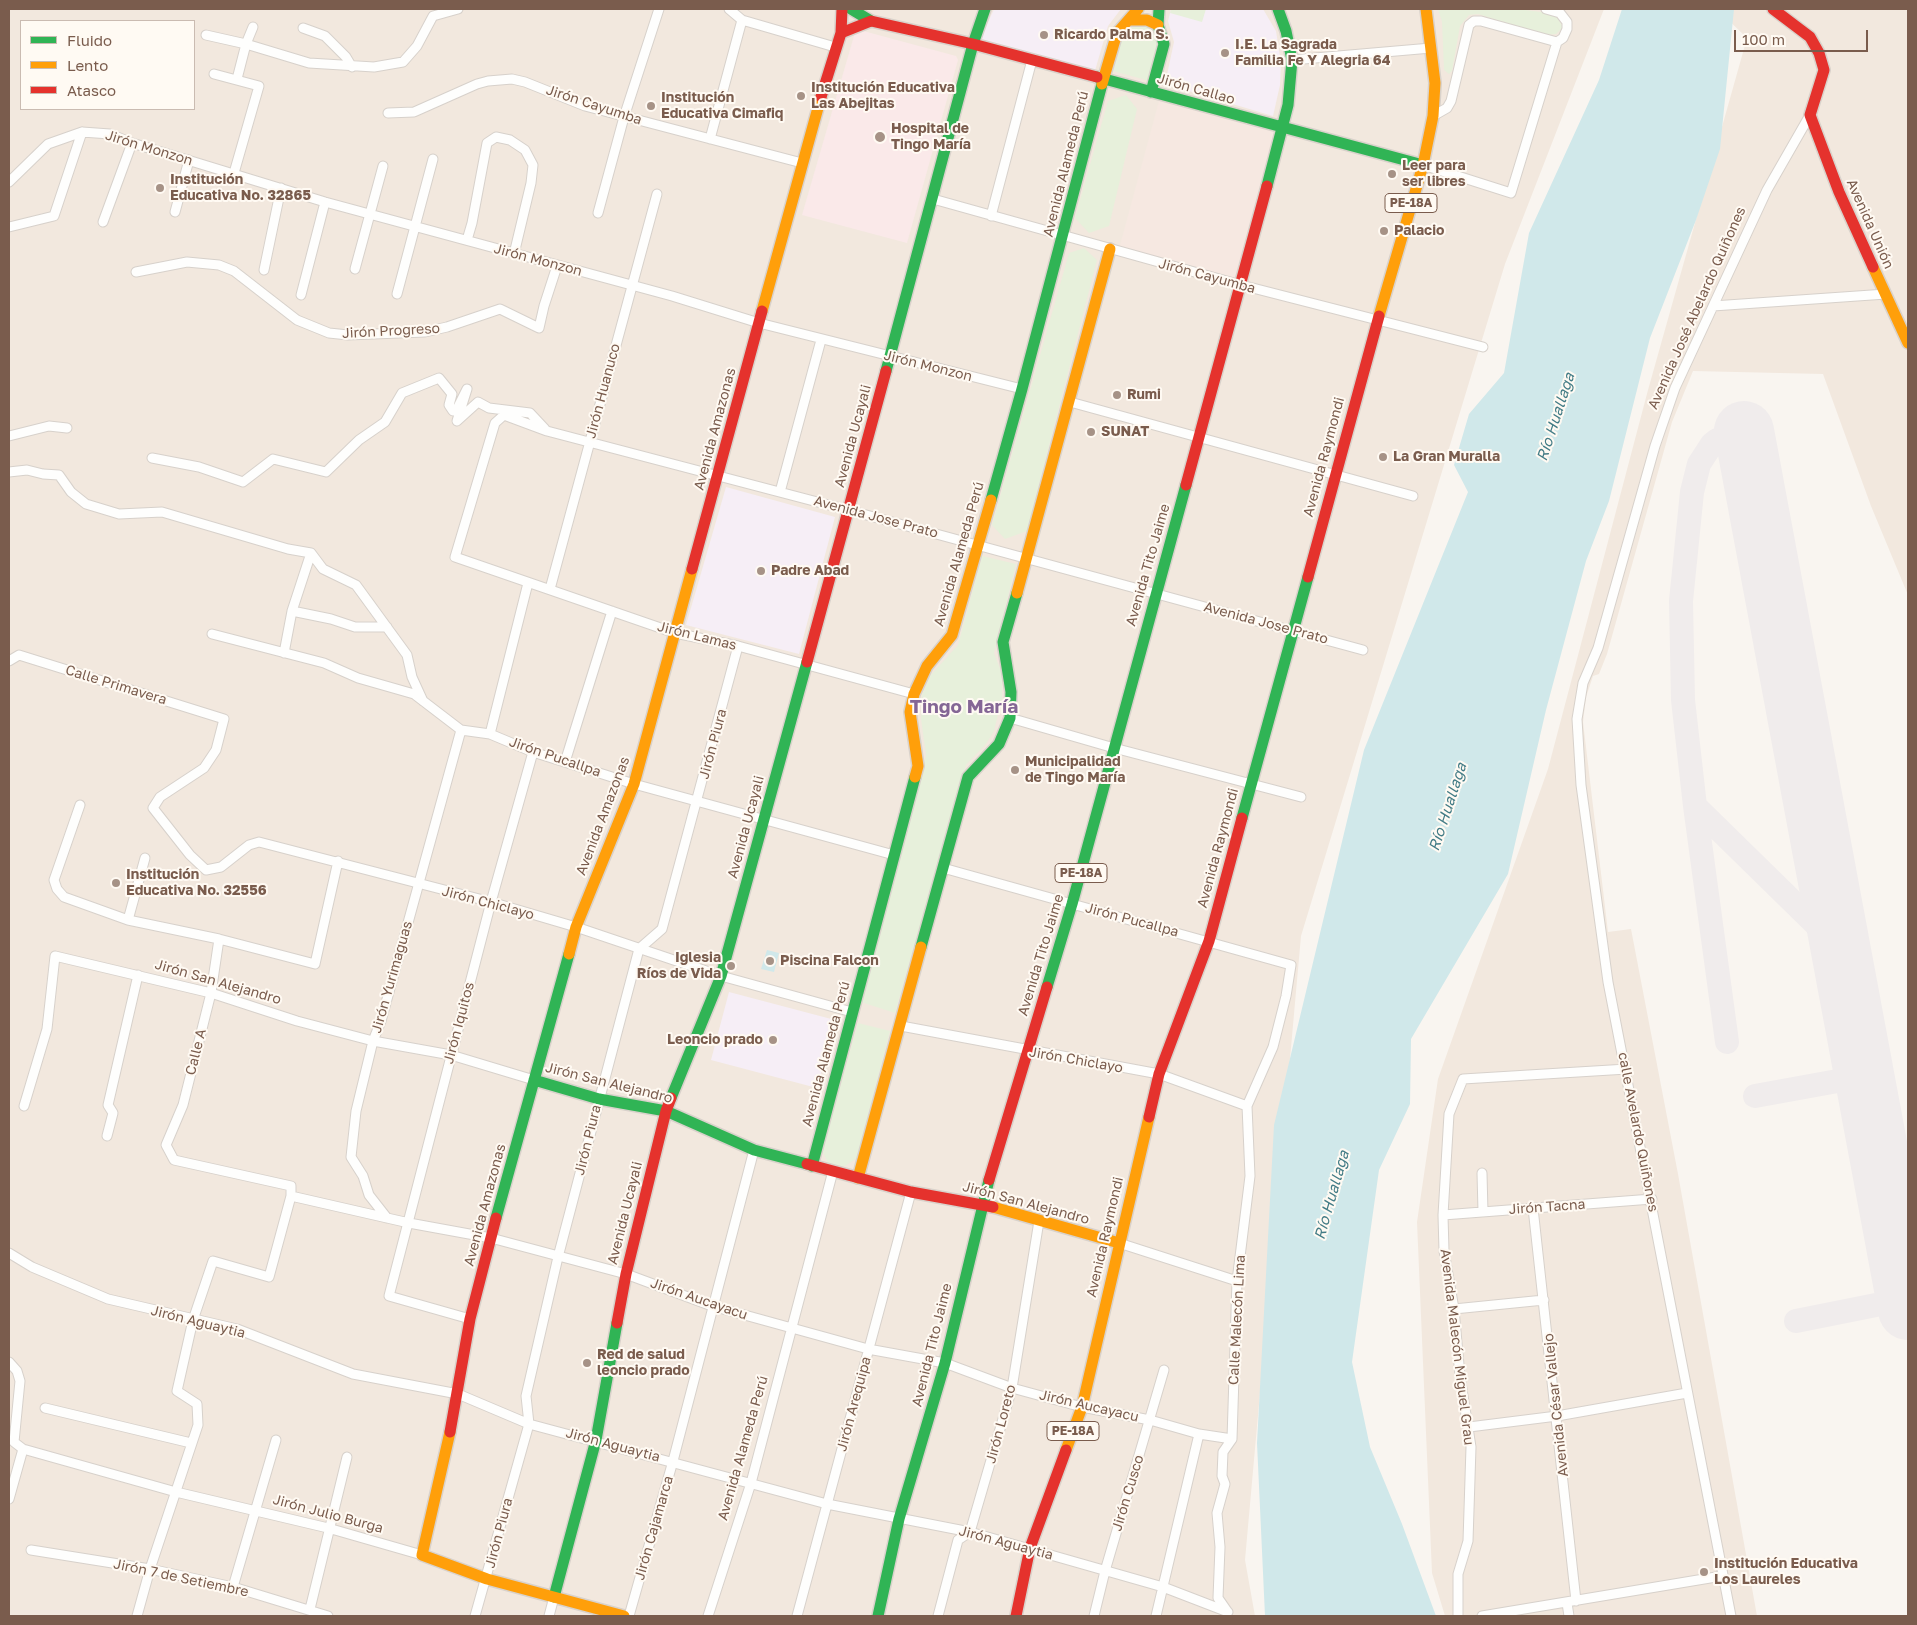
<!DOCTYPE html>
<meta charset="utf-8">
<style>
body{margin:0}
#map{position:relative;width:1917px;height:1625px;overflow:hidden;background:#f9f5f0;font-family:"Golos Text",sans-serif}
canvas{display:block}
.frame{position:absolute;inset:0;border:10px solid #7a5c4d;pointer-events:none}
.legend{position:absolute;left:20px;top:20px;width:175px;height:90px;box-sizing:border-box;background:#fffaf3;border:1px solid #cabbb1;margin:0;padding:6px 9px;list-style:none;font-size:15px;color:#7a5c4d}
.legend li{display:flex;align-items:center;gap:10px;height:25px}
.legend b{width:25px;border:1px solid #cabbb1}
.scale{position:absolute;left:1734px;top:30px;width:134px;height:22px;box-sizing:border-box;border:2px solid #7a5c4d;border-top:0;padding-left:6px;font-size:15px;line-height:18px;white-space:nowrap;color:#7a5c4d;-webkit-text-stroke:4px #fffaf3;paint-order:stroke}
</style>
<div id="map">
<canvas width="1917" height="1625"></canvas>
<div class="frame"></div>
<ul class="legend">
<li><b style="height:6px;background:#30b455"></b>Fluido</li>
<li><b style="height:6px;background:#ff9f0a"></b>Lento</li>
<li><b style="height:6px;background:#e5322d"></b>Atasco</li>
</ul>
<div class="scale">100 m</div>
</div>
<script>
const c = document.querySelector('canvas').getContext('2d');
c.lineJoin = 'round';
function fillPath(path, color) {
  c.fillStyle = color;
  c.fill(path, 'evenodd');
}
function poly(rows) {
  const path = new Path2D();
  for (const r of rows) {
    path.moveTo(r[0], r[1]);
    for (let i = 2; i < r.length; i += 2) path.lineTo(r[i], r[i + 1]);
  }
  return path;
}
function trace(path, color, width, dash) {
  c.strokeStyle = color;
  c.lineWidth = width;
  c.lineCap = dash ? 'butt' : 'round';
  c.setLineDash(dash || []);
  c.stroke(path);
}
function drawText(font, color, halo, rows, align = 'center') {
  c.font = font + ' "Golos Text",sans-serif';
  c.lineWidth = 4;
  c.setLineDash([]);
  c.textBaseline = 'middle';
  c.strokeStyle = halo;
  c.fillStyle = color;
  for (const [text, x, y, turn = 0] of rows) {
    c.save();
    c.translate(x, y);
    c.rotate((+turn || 0) * Math.PI / 180);
    c.textAlign = isNaN(turn) ? turn : align;
    if (halo) c.strokeText(text, 0, 0);
    c.fillText(text, 0, 0);
    c.restore();
  }
}
const residential = poly([
 [9,9,1604,9,1505,264,1301,936,1245,1560,1255,1616,9,1616],
 [21,21,194,21,194,109,21,109],
 [1717,9,1908,9,1908,595,1871,506,1823,374,1693,371,1672,422,1607,654,1599,674,1593,676,1586,697,1583,722,1608,932,1631,929,1678,1174,1757,1616,1445,1616,1432,1573,1417,1222,1438,1079,1548,769,1648,390,1747,38]
]);
const commercial = poly([
 [1159,101,1277,131,1236,278,1119,249]
]);
const education = poly([
 [994,9,1121,9,1108,26,1094,74,978,45],
 [1171,9,1263,9,1276,31,1281,63,1280,85,1273,116,1165,84,1174,42,1168,21],
 [726,487,835,517,799,654,686,625],
 [729,992,835,1020,817,1088,711,1060]
]);
const medical = poly([
 [856,29,956,56,958,60,907,243,802,215]
]);
const green = poly([
 [1171,9,1206,9,1202,22,1170,13],
 [1438,9,1517,9,1549,13,1556,16,1563,27,1556,34,1545,35,1478,14,1469,15,1460,26,1452,71,1449,74,1444,70,1442,22],
 [1134,26,1148,27,1157,38,1157,49,1150,81,1113,71,1123,34],
 [1126,95,1137,109,1109,226,1089,233,1075,218,1108,101],
 [1084,248,1097,260,1027,531,1005,539,992,525,1069,253],
 [982,556,1016,564,994,653,1002,674,1002,698,994,731,986,744,966,765,895,1013,861,1002,926,755,921,719,922,695,930,676,958,645],
 [858,1023,890,1031,857,1158,845,1166,835,1167,828,1163,822,1150]
]);
const water = poly([
 [1622,9,1734,9,1720,149,1696,220,1650,338,1609,501,1586,561,1546,710,1508,874,1411,1039,1410,1104,1379,1170,1352,1362,1370,1447,1402,1524,1436,1616,1265,1616,1257,1443,1274,1125,1364,750,1468,492,1454,465,1469,414,1504,373,1529,233,1599,80],
 [767,950,779,953,774,972,761,969]
]);
const taxiway = poly([
 [1748,452,1741,444,1733,440,1717,440,1712,444,1699,464,1692,492,1681,601,1683,700,1695,806,1841,949],
 [1695,806,1727,1042],
 [1755,1096,1865,1076],
 [1796,1321,1906,1299]
]);
const runway = poly([
 [1744,431,1908,1310]
]);
const street = poly([
 [729,9,742,20,835,47],
 [303,28,325,36,346,57,352,67],
 [206,35,246,44,309,63,374,67,403,62,417,46,433,16,458,9],
 [1292,60,1431,48],
 [214,74,259,86,234,173],
 [237,79,246,44,253,27],
 [388,113,414,112,477,84,488,81,512,79,525,82,585,106,802,163],
 [1433,116,1447,108,1451,101,1469,25,1474,21,1481,21,1557,42,1563,38,1567,29,1567,22,1560,13,1546,9],
 [710,139,742,20],
 [1423,165,1511,193,1557,42],
 [9,182,48,144,82,132,110,134,132,143,325,202,672,296,759,323,1022,389],
 [933,199,1241,285,1483,347],
 [175,212,189,160],
 [598,213,624,117,659,9],
 [991,216,1032,60],
 [103,222,132,143],
 [9,227,54,216,82,132],
 [467,240,472,223,487,143,496,137,510,140,525,150,533,165,531,183,514,254],
 [355,269,383,166],
 [264,270,281,188],
 [136,272,187,262,219,265,234,271,297,320,329,333,348,335,425,332,447,327,500,309,539,328,544,306,557,266],
 [397,294,433,159],
 [301,295,325,202],
 [1713,306,1886,294],
 [1070,402,1413,496],
 [9,436,49,426,67,428],
 [152,458,199,467,243,482,273,459,326,472,359,440,385,422,402,393,439,378,452,394,449,405,453,411,456,411,467,389,457,421,478,402,489,408,530,413,545,429],
 [9,472,27,470,43,474,59,475,71,492,86,504,119,514,162,512,288,549,311,553,323,569,356,585,407,655,412,677,423,701],
 [780,492,821,340],
 [550,589,657,194],
 [292,611,331,619,355,627,387,627],
 [212,634,324,663,358,678,414,694,461,730,490,734,533,752,634,784,894,855],
 [284,653,292,611,311,553],
 [9,661,19,655,224,719,216,750,204,768,160,797,153,808,190,855,206,870,221,867,249,845,259,842,491,902,576,927,721,976,852,1012],
 [914,694,738,646,675,633,455,557,495,423,504,415,547,431,848,510,1363,650],
 [1010,718,1114,748,1301,797],
 [490,734,528,583],
 [565,762,612,611],
 [80,805,54,880,57,889,64,897,128,920,219,939,315,964,338,861],
 [943,868,1291,965,1286,996,1273,1047,1247,1106,1250,1176,1237,1281,1232,1439,1223,1452,1222,1476,1225,1484,1217,1513,1220,1547,1218,1598,1227,1611],
 [128,920,145,858],
 [219,939,211,993,183,1105,166,1145,174,1160,291,1186,291,1196,409,1223,491,1238,626,1274,712,1306,868,1349,945,1363,1012,1388,1082,1407,1150,1420,1199,1434,1232,1439],
 [901,1026,1159,1074,1247,1106],
 [24,1106,47,1029,55,956,211,993,297,1021,373,1041,451,1055,534,1080],
 [107,1136,113,1113,108,1105,138,975],
 [1482,1173,1483,1212],
 [1533,1208,1576,1601],
 [1443,1215,1652,1199],
 [387,1218,369,1195,363,1176,351,1157,356,1111,373,1041,381,1021,461,730],
 [1119,1243,1237,1281],
 [9,1253,32,1267,108,1299,237,1329,353,1374,458,1394,529,1424,827,1504,970,1532,1163,1587,1228,1612],
 [1454,1309,1544,1300],
 [470,1319,389,1296,491,902,533,752],
 [9,1362,17,1371,20,1381,14,1442,23,1449,176,1492,328,1528,422,1555],
 [45,1408,191,1443],
 [1469,1427,1557,1416,1687,1393],
 [9,1499,23,1449],
 [31,1550,150,1569,233,1587,328,1616],
 [233,1587,276,1440],
 [1567,1603,1569,1616],
 [310,1609,347,1457],
 [137,1616,150,1569,198,1425,197,1404,177,1391,193,1320,213,1261,269,1277,291,1196],
 [475,1616,529,1424,526,1396,558,1257,639,949,662,929,738,646],
 [549,1616,554,1597],
 [629,1616,673,1461,754,1150],
 [708,1616,751,1483,833,1171],
 [797,1616,911,1192],
 [938,1616,958,1540,970,1532,1012,1388,1039,1221],
 [1094,1616,1105,1571,1164,1370],
 [1156,1616,1199,1434],
 [1458,1616,1458,1574,1468,1541,1471,1447,1460,1376,1454,1309,1444,1251,1443,1215,1449,1114,1463,1079,1627,1069],
 [1482,1616,1722,1576],
 [1731,1616,1608,982,1581,785,1577,719,1583,683,1598,648,1655,446,1675,388,1767,190,1810,115]
]);
const fast = poly([
 [851,9,871,21],
 [1097,77,1423,165],
 [1151,92,1164,44,1158,25,1159,9],
 [1267,186,1288,105,1292,60,1286,31,1278,9],
 [886,371,973,44,985,9],
 [991,500,1022,389,1102,84],
 [1242,818,1308,577],
 [921,947,968,777,999,744,1010,718,1011,692,1003,642,1017,593],
 [1047,987,1072,904,1186,485],
 [534,1080,599,1099,666,1111,754,1150,807,1164],
 [671,1098,721,976,807,662],
 [812,1166,915,777],
 [496,1218,569,954],
 [554,1597,596,1440,617,1323],
 [878,1616,899,1519,945,1363,989,1180]
]);
const slow = poly([
 [1130,20,1147,20,1158,25],
 [1102,84,1117,33,1138,9],
 [1873,267,1908,343],
 [762,311,821,97],
 [1379,316,1423,165,1433,116,1435,83,1426,9],
 [1017,593,1110,249],
 [915,777,918,766,910,712,914,694,927,666,952,635,991,500],
 [569,954,576,927,634,784,692,569],
 [858,1178,921,947],
 [993,1207,1119,1243],
 [450,1432,422,1555,487,1579,624,1616],
 [1066,1450,1082,1407,1149,1117]
]);
const jam = poly([
 [1773,9,1810,37,1819,53,1824,70,1810,115,1839,192,1873,267],
 [841,33,871,21,973,44,1097,77],
 [821,97,841,33,842,9],
 [1186,485,1267,186],
 [692,569,762,311],
 [1308,577,1379,316],
 [807,662,886,371],
 [1149,1117,1159,1074,1209,941,1242,818],
 [807,1164,911,1192,993,1207],
 [989,1180,1047,987],
 [617,1323,626,1274,666,1111,671,1098],
 [450,1432,470,1319,496,1218],
 [1016,1616,1030,1548,1066,1450]
]);
const markers = [
 [1044,35,5,"#a69286"],
 [1225,53,5,"#a69286"],
 [801,96,5,"#a69286"],
 [651,106,5,"#a69286"],
 [880,137,6,"#a69286"],
 [1392,174,5,"#a69286"],
 [160,188,5,"#a69286"],
 [1384,231,5,"#a69286"],
 [1117,395,5,"#a69286"],
 [1091,432,5,"#a69286"],
 [1383,457,5,"#a69286"],
 [761,571,5,"#a69286"],
 [1015,770,5,"#a69286"],
 [116,883,5,"#a69286"],
 [770,961,5,"#a69286"],
 [731,966,5,"#a69286"],
 [773,1040,5,"#a69286"],
 [587,1363,5,"#a69286"],
 [1704,1572,5,"#a69286"]
];
const shields = [
 [1411,203,52],
 [1081,873,52],
 [1073,1431,52]
];
const shieldNames = [
 ["PE-18A",1411,203],
 ["PE-18A",1081,873],
 ["PE-18A",1073,1431]
];
const poiNames = [
 ["Ricardo Palma S.",1054,35],
 ["I.E. La Sagrada",1235,45],
 ["Familia Fe Y Alegria 64",1235,61],
 ["Institución Educativa",811,88],
 ["Las Abejitas",811,104],
 ["Institución",661,98],
 ["Educativa Cimafiq",661,114],
 ["Hospital de",891,129],
 ["Tingo María",891,145],
 ["Leer para",1402,166],
 ["ser libres",1402,182],
 ["Institución",170,180],
 ["Educativa No. 32865",170,196],
 ["Palacio",1394,231],
 ["Rumi",1127,395],
 ["SUNAT",1101,432],
 ["La Gran Muralla",1393,457],
 ["Padre Abad",771,571],
 ["Municipalidad",1025,762],
 ["de Tingo María",1025,778],
 ["Institución",126,875],
 ["Educativa No. 32556",126,891],
 ["Iglesia",721,958,"right"],
 ["Ríos de Vida",721,974,"right"],
 ["Piscina Falcon",780,961],
 ["Leoncio prado",763,1040,"right"],
 ["Red de salud",597,1355],
 ["leoncio prado",597,1371],
 ["Institución Educativa",1714,1564],
 ["Los Laureles",1714,1580]
];
const streetNames = [
 ["Jirón Callao",1196,89,16],
 ["Jirón Cayumba",594,105,18],
 ["Jirón Monzon",149,148,17],
 ["Avenida Alameda Perú",1066,164,-76],
 ["Avenida Unión",1870,224,66],
 ["Jirón Monzon",538,260,15],
 ["Jirón Cayumba",1207,276,15],
 ["Avenida José Abelardo Quiñones",1697,308,-66],
 ["Jirón Progreso",391,331,-3],
 ["Jirón Monzon",928,366,14],
 ["Jirón Huanuco",603,391,-75],
 ["Avenida Amazonas",715,429,-75],
 ["Avenida Ucayali",853,436,-75],
 ["Avenida Raymondi",1324,457,-75],
 ["Avenida Jose Prato",876,517,15],
 ["Avenida Alameda Perú",959,554,-74],
 ["Avenida Tito Jaime",1148,565,-74],
 ["Avenida Jose Prato",1266,623,15],
 ["Jirón Lamas",697,636,14],
 ["Calle Primavera",116,685,17],
 ["Jirón Piura",713,744,-75],
 ["Jirón Pucallpa",555,757,19],
 ["Avenida Amazonas",603,816,-69],
 ["Avenida Ucayali",746,827,-75],
 ["Avenida Raymondi",1218,848,-75],
 ["Jirón Chiclayo",488,903,15],
 ["Jirón Pucallpa",1132,920,15],
 ["Avenida Tito Jaime",1041,955,-73],
 ["Jirón Yurimaguas",392,977,-74],
 ["Jirón San Alejandro",218,982,16],
 ["Jirón Iquitos",459,1023,-75],
 ["Calle A",196,1052,-76],
 ["Avenida Alameda Perú",826,1054,-75],
 ["Jirón Chiclayo",1076,1060,10],
 ["Jirón San Alejandro",609,1083,14],
 ["calle Avelardo Quiñones",1638,1132,79],
 ["Jirón Piura",588,1140,-76],
 ["Jirón San Alejandro",1026,1203,15],
 ["Avenida Amazonas",485,1205,-75],
 ["Jirón Tacna",1547,1207,-4],
 ["Avenida Ucayali",625,1213,-76],
 ["Avenida Raymondi",1105,1237,-77],
 ["Jirón Aucayacu",699,1299,19],
 ["Calle Malecón Lima",1237,1320,-87],
 ["Jirón Aguaytia",198,1322,14],
 ["Avenida Tito Jaime",932,1345,-76],
 ["Avenida Malecón Miguel Grau",1457,1347,83],
 ["Jirón Arequipa",854,1404,-75],
 ["Avenida César Vallejo",1556,1405,-96],
 ["Jirón Aucayacu",1089,1406,13],
 ["Jirón Loreto",1001,1424,-75],
 ["Jirón Aguaytia",613,1445,15],
 ["Avenida Alameda Perú",743,1448,-74],
 ["Jirón Cusco",1128,1493,-73],
 ["Jirón Julio Burga",328,1514,15],
 ["Jirón Cajamarca",654,1528,-74],
 ["Jirón Piura",499,1533,-75],
 ["Jirón Aguaytia",1006,1543,15],
 ["Jirón 7 de Setiembre",181,1578,12]
];
const waterNames = [
 ["Río Huallaga",1556,417,-72],
 ["Río Huallaga",1448,807,-72],
 ["Río Huallaga",1332,1195,-74]
];
const districtNames = [
 ["Tingo María",964,707]
];
fillPath(residential, '#f2e8de');
fillPath(commercial, '#f6e8e1');
fillPath(education, '#f6eef6');
fillPath(medical, '#fae9e9');
fillPath(green, '#e7f0db');
fillPath(water, '#d0e8ea');
trace(taxiway, '#f0ecec', 24);
trace(runway, '#f0ecec', 60);
trace(street, '#d7d1cb', 11);
trace(fast, '#d9d2cb', 14);
trace(slow, '#d9d2cb', 14);
trace(jam, '#d9d2cb', 14);
trace(street, '#fefefd', 9);
trace(fast, '#30b455', 11);
trace(slow, '#ff9f0a', 11);
trace(jam, '#e5322d', 11);
for (const [x, y, r, color] of markers) {
  const dot = new Path2D();
  dot.arc(x, y, r, 0, 2 * Math.PI);
  c.fillStyle = color;
  c.fill(dot);
  trace(dot, '#fffaf3', 2);
}
for (const [x, y, w] of shields) {
  const box = new Path2D();
  box.roundRect(x - w / 2, y - 9.5, w, 19, 4);
  c.fillStyle = '#fffaf3';
  c.fill(box);
  trace(box, '#7a5c4d', 1);
}
drawText('bold 12px', '#7a5c4d', null, shieldNames);
drawText('bold 14px', '#7a5c4d', '#fffaf3', poiNames, 'left');
drawText('14px', '#7a5c4d', '#fffaf3', streetNames);
drawText('italic 15px', '#437c86', '#fffaf3', waterNames);
drawText('bold 19px', '#846695', '#fffaf3', districtNames);
</script>
